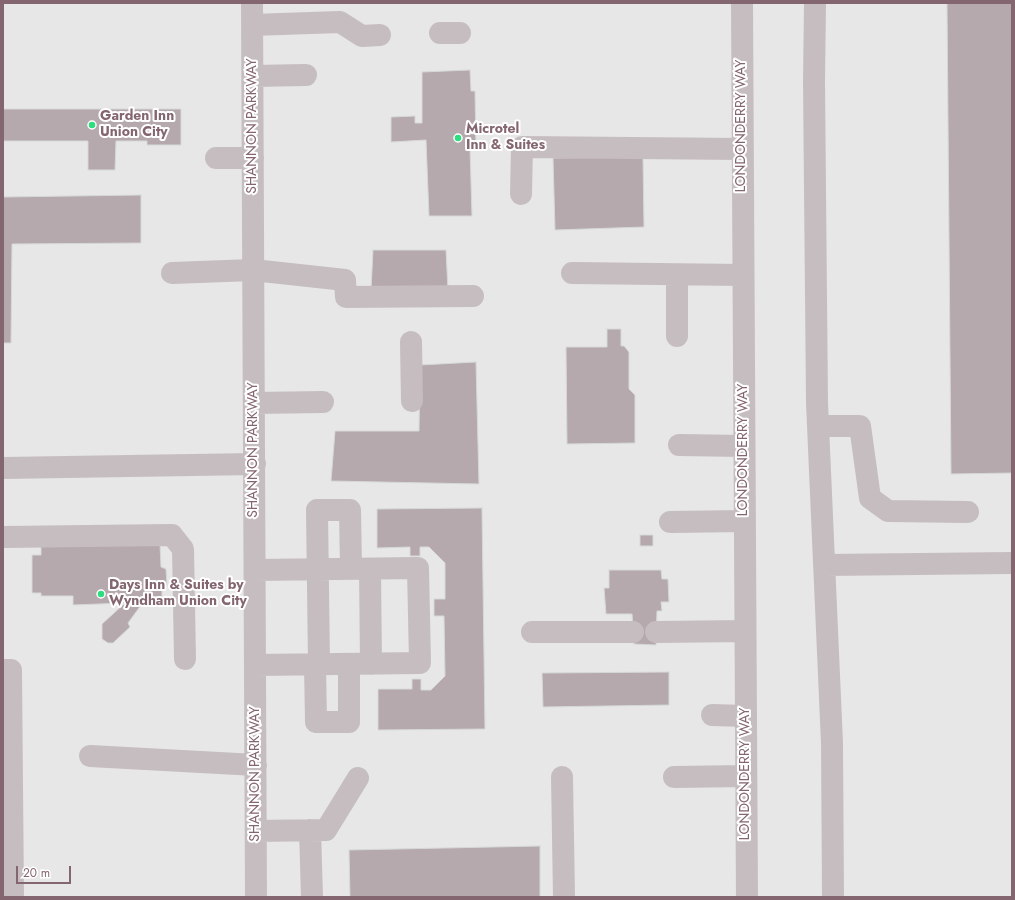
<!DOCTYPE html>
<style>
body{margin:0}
#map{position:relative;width:1015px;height:900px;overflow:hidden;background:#f3f6f7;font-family:Jost,sans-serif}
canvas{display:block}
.frame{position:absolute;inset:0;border:4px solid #846670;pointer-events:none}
.scale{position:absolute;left:16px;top:866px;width:55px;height:18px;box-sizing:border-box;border:2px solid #846670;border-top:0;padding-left:5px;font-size:12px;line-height:14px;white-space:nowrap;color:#846670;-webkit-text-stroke:3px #fff;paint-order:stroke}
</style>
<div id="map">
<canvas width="1015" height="900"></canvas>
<div class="frame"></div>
<div class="scale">20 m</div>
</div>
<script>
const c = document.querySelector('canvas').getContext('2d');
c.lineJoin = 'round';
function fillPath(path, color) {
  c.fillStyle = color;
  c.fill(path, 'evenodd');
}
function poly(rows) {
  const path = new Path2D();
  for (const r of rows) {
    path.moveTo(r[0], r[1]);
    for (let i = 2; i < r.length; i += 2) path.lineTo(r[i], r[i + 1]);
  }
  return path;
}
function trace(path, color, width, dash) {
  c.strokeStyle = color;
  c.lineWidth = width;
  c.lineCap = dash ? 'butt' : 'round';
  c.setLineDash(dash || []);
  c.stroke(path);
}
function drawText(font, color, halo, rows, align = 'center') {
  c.font = font + ' Jost,sans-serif';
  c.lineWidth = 4;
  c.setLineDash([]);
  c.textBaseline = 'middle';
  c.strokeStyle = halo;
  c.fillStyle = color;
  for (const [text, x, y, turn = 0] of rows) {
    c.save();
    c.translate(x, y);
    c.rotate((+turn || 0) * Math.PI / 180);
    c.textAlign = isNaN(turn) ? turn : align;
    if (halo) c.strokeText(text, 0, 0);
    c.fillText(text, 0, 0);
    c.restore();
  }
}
const built = poly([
 [3,3,1012,3,1012,897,3,897]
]);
const building = poly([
 [947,3,1012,3,1012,473,951,474,947,3],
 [470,70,471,91,475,91,476,148,470,148,472,216,429,216,426,140,391,142,391,117,415,116,415,123,422,123,422,72,470,70],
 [3,109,181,109,181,145,147,145,147,141,116,141,115,170,88,170,88,141,3,141,3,109],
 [643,157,644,227,555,230,553,158,643,157],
 [141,195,141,243,12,244,11,343,3,343,3,197,141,195],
 [373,250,446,250,448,290,371,290,373,250],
 [607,329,621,329,621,346,624,346,629,352,629,389,635,395,635,443,567,444,566,347,607,347,607,329],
 [476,362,479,484,331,481,335,431,419,431,420,365,476,362],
 [482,508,485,729,378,730,378,689,412,689,412,679,421,679,421,690,431,690,445,676,444,616,434,616,434,599,445,599,445,563,429,547,420,547,420,556,410,556,410,547,377,548,377,509,482,508],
 [640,535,653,535,653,546,640,546,640,535],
 [160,544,161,567,166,569,167,586,162,586,162,597,147,597,128,623,130,627,113,643,108,643,102,639,102,624,125,603,73,605,73,596,41,596,41,593,32,593,32,555,41,555,41,546,160,544],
 [609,570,661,570,662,579,668,579,669,602,661,602,662,611,657,611,656,645,634,644,632,614,606,614,604,588,609,588,609,570],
 [669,672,669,705,543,707,542,673,669,672],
 [540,846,540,897,350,897,349,850,540,846]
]);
const minor = poly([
 [252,3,256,897],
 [742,3,747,897],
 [815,3,814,82,817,403,832,743,833,897],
 [252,25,340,22,362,36,380,35],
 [440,33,460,33],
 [253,76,306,75],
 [216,158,253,158],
 [521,194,522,147,742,149],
 [172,273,253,270,345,280,346,297,473,296],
 [572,273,743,275],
 [677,275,677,336],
 [411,342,412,401],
 [254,403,323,402],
 [818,426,860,426,870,498,888,511,968,512],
 [679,445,744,446],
 [3,468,255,464],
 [670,522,744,521],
 [3,537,172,535,183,549,185,659],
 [824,565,1012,563],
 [370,569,371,664],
 [255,570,418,568,420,663,255,665],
 [532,632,633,632],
 [656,632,745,631],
 [315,664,316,722,349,722,349,664],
 [319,664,317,510,350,510,351,569],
 [3,670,11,670,13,897],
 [712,715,745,716],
 [90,756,256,765],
 [562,777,564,897],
 [674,777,746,776],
 [310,830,312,897],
 [256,831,326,830,358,778]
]);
const markers = [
 [92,125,4,"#2cde7d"],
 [458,138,4,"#2cde7d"],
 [101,594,4,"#2cde7d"]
];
const poiNames = [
 ["Garden Inn",100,117],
 ["Union City",100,133],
 ["Microtel",466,130],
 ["Inn & Suites",466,146],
 ["Days Inn & Suites by",109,586],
 ["Wyndham Union City",109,602]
];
const streetNames = [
 ["SHANNON PARKWAY",253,126,-90],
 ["LONDONDERRY WAY",742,126,-90],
 ["SHANNON PARKWAY",254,450,-90],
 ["LONDONDERRY WAY",744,450,-90],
 ["SHANNON PARKWAY",256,774,-90],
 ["LONDONDERRY WAY",746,774,-90]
];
fillPath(built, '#e7e7e7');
fillPath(building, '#b6a9ad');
trace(building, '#d6d8d8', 1);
trace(minor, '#c6bdc0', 22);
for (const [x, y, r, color] of markers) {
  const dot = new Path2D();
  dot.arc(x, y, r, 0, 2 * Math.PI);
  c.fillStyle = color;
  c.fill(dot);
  trace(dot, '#fff', 1.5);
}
drawText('bold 14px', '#846670', '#fff', poiNames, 'left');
drawText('14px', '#846670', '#fff', streetNames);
</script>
